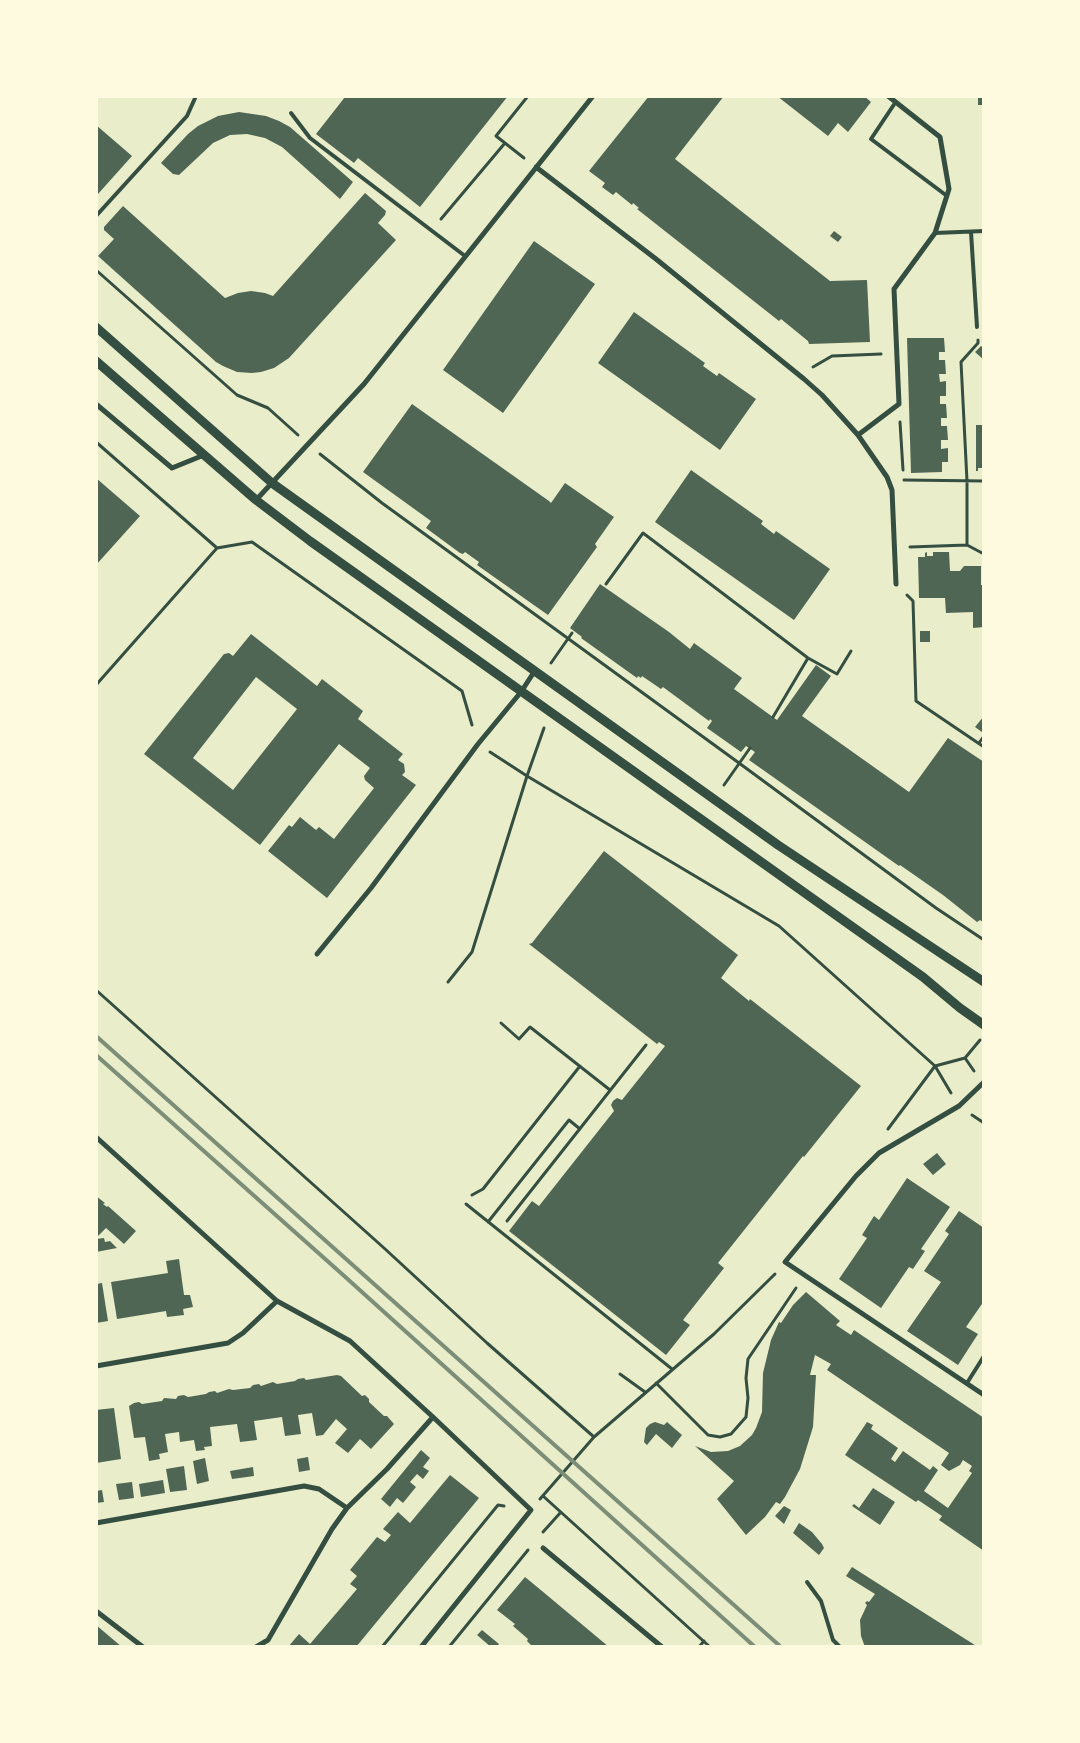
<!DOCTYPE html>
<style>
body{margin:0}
#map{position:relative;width:1080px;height:1743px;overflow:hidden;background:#e9edc9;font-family:Montserrat,sans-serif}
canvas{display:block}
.frame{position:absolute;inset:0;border:98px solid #fefae0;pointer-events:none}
</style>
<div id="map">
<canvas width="1080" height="1743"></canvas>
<div class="frame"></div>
</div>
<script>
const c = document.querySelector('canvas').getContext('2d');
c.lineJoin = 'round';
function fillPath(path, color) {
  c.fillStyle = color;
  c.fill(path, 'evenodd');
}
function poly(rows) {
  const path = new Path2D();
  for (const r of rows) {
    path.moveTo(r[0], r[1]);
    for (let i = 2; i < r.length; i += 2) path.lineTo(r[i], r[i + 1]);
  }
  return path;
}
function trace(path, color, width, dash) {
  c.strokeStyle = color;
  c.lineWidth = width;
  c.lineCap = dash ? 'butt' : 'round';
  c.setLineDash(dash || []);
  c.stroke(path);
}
const building = poly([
 [343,96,508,96,420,207,358,158,354,163,316,134,345,97],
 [649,96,724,96,675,159,830,281,867,280,870,342,809,344,808,341,781,319,779,321,637,209,639,208,633,203,632,205,616,192,613,195,602,187,605,183,589,171],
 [777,96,864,96,871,102,848,132,838,123,828,136],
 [978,96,984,96,984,105,978,105],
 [239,112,266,116,279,121,290,127,353,182,340,199,282,147,265,138,247,134,230,135,213,143,179,175,173,174,161,163,188,134,198,126,218,116],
 [96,125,132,156,98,194,96,192],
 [365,193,386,211,385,215,378,223,396,240,289,358,274,368,261,372,252,373,237,372,223,366,216,362,98,256,114,239,104,230,104,227,123,206,225,298,238,293,251,291,265,293,273,296],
 [834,231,842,237,838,242,830,236],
 [534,241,595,284,503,413,443,370],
 [634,312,705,363,703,366,717,376,719,373,756,399,720,450,598,363],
 [907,338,944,338,945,352,939,352,939,360,945,360,946,374,939,374,940,382,946,381,946,396,940,396,940,404,946,404,947,418,941,418,941,426,947,426,948,440,941,440,941,449,948,448,948,462,942,462,942,472,911,473],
 [981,346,984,348,984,360,975,352],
 [412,404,549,501,551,503,565,483,614,517,595,544,597,547,548,615,477,565,479,562,465,552,463,554,460,553,426,528,431,521,363,472],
 [976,425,984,425,984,468,978,468,978,471,976,471],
 [691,470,763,521,761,524,774,534,776,531,830,569,794,620,655,522],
 [96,478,140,516,96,565],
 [927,552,927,556,933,556,933,552,949,552,950,571,960,571,964,566,981,566,981,585,984,585,984,627,973,628,973,612,946,613,945,598,919,598,918,557,925,557,925,553],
 [600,584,669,632,690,649,694,643,742,678,734,689,777,720,816,665,831,676,802,716,909,792,948,738,984,762,984,923,980,920,977,922,943,895,900,865,899,866,749,760,755,752,746,746,741,752,707,728,712,721,710,719,709,721,663,687,661,689,642,676,641,678,638,676,637,678,581,638,582,637,570,628],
 [920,631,930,631,930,642,920,642],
 [251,634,317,686,322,679,363,711,358,719,403,754,398,760,404,764,405,772,402,775,416,785,327,898,268,851,289,825,292,827,300,817,316,830,319,827,334,839,374,788,365,780,364,776,370,768,339,744,260,845,144,754,224,654,229,653,233,656],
 [256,677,297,709,233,790,193,758],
 [984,716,984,730,982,732,975,727],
 [604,851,738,955,721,978,749,1001,750,999,861,1086,804,1157,803,1156,718,1263,724,1268,683,1320,690,1325,666,1355,509,1231,532,1201,539,1206,614,1111,611,1105,613,1101,617,1098,622,1100,665,1046,659,1042,657,1044,529,944,532,943],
 [937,1153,946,1164,933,1175,923,1164],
 [907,1178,950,1207,921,1249,925,1251,913,1269,909,1267,881,1308,839,1279,867,1238,862,1235,874,1216,879,1220],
 [96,1196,105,1203,103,1204,107,1207,108,1206,136,1231,124,1244,106,1228,96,1238],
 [959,1211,984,1228,984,1301,966,1327,978,1334,958,1365,907,1331,941,1282,924,1271,949,1234,945,1231],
 [104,1238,105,1242,110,1241,117,1248,96,1252,96,1239],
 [179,1259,184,1295,190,1295,193,1307,183,1309,184,1315,167,1317,166,1311,117,1319,111,1282,168,1273,166,1261],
 [102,1283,108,1321,96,1323,96,1284],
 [806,1292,840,1321,836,1325,851,1335,854,1330,984,1418,984,1551,939,1520,942,1516,918,1500,916,1502,845,1455,867,1422,873,1425,871,1429,898,1448,891,1459,895,1462,903,1451,930,1470,933,1466,938,1470,924,1491,948,1508,972,1473,969,1471,972,1466,963,1460,960,1465,949,1471,941,1465,949,1453,827,1370,831,1364,815,1355,810,1375,816,1375,813,1427,800,1469,785,1497,780,1504,776,1502,765,1517,746,1535,717,1499,734,1481,695,1446,711,1452,728,1451,740,1446,752,1435,756,1428,762,1412,763,1373,771,1340,779,1322,781,1323,793,1305],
 [337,1375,341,1376,362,1396,365,1395,369,1399,369,1402,384,1416,387,1416,394,1424,371,1449,360,1439,348,1453,335,1443,347,1429,336,1419,323,1435,316,1436,312,1413,298,1415,301,1434,285,1436,282,1417,254,1421,257,1440,240,1442,237,1424,210,1427,212,1446,204,1447,205,1450,196,1451,194,1440,180,1442,179,1432,165,1434,168,1452,159,1454,160,1459,149,1461,145,1437,134,1438,129,1406,134,1403,139,1402,142,1404,162,1401,164,1398,176,1399,178,1396,184,1395,188,1397,206,1394,209,1392,215,1391,217,1393,229,1389,233,1390,250,1388,253,1385,259,1384,261,1386,273,1382,277,1384,295,1381,298,1379,304,1378,306,1380],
 [114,1408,121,1459,96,1463,96,1410],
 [655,1422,664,1425,667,1422,682,1435,672,1448,656,1434,647,1445,644,1442,646,1428,650,1424],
 [421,1450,430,1458,423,1467,429,1471,423,1479,417,1474,410,1482,416,1487,403,1503,397,1498,390,1507,381,1499],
 [308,1457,310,1470,299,1472,297,1459],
 [205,1458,209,1481,197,1484,193,1461],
 [184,1466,187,1490,170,1492,166,1469],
 [253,1467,254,1476,232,1479,230,1471],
 [450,1475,479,1498,356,1647,288,1647,299,1634,310,1644,357,1589,350,1584,357,1576,350,1570,377,1537,385,1542,391,1535,383,1529,398,1512,410,1523],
 [163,1480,165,1493,141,1497,139,1484],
 [132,1482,134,1498,119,1500,116,1484],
 [873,1488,895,1502,880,1525,852,1506,854,1504,859,1508],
 [102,1490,104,1502,96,1503,96,1491],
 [784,1506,791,1510,784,1524,775,1516],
 [799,1523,812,1532,822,1544,824,1548,819,1555,793,1533],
 [852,1567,918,1609,978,1647,865,1647,861,1636,860,1620,867,1605,865,1603,867,1601,869,1602,875,1594,846,1576],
 [525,1577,542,1591,609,1647,533,1647,527,1641,528,1639,513,1626,515,1624,497,1610],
 [96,1625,122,1647,96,1647],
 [482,1630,499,1644,496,1647,491,1647,477,1635]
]);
const path = poly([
 [524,158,496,136,528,96],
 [441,219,505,143],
 [96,270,237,395,268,408,298,435],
 [813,367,832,356,881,354],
 [900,422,903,470],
 [96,442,217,548,96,685],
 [320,454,382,503,739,763,936,908,984,940],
 [904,480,984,481],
 [967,545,967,481,961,362,978,343,978,340],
 [910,547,967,545,984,554],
 [217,548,252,542,462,691,472,725],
 [606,584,643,533,808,658,837,674,851,651],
 [907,595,913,601,916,701,984,747],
 [551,663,572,633],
 [773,717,808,658],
 [979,743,984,736],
 [490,752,527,776,779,926,935,1066,965,1058,980,1040],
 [724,785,750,748],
 [448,982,472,952,527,776,544,728],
 [96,990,384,1248,487,1343,594,1437],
 [501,1023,519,1039,530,1027,610,1090],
 [965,1058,974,1071],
 [972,1115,984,1123],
 [888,1129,935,1066,951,1093],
 [472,1195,483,1189,580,1066],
 [466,1204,672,1369],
 [507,1221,646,1045],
 [488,1222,569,1120,580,1129],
 [620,1374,645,1392],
 [656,1383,708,1435,720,1437,731,1434,746,1417,748,1398,746,1378,748,1359,796,1288],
 [543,1496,710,1647],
 [540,1499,594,1437,714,1334,775,1274],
 [543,1532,561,1512],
 [382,1647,498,1505,504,1506],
 [449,1647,528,1550],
 [699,1647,704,1641]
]);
const service = poly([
 [895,103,871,139,947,196],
 [291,113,310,138,465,256],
 [96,216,187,116,196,96],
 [971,232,977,327],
 [935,233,984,231],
 [967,1383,984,1356],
 [807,1582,821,1601,833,1640,840,1647]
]);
const minor = poly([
 [536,167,656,259,804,379,822,395,858,435,887,477,892,490,896,584],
 [96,404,172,468,204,455],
 [858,435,899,404,894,289,935,233,949,189,940,137,888,96],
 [256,500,364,384,593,96],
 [317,954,371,888,478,744,521,692,534,672],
 [984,1082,959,1106,879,1153,856,1176,785,1262,984,1395],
 [96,1137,277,1301,350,1341,433,1417,531,1510,421,1647],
 [96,1366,228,1343,243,1333,277,1301],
 [96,1523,304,1486,319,1489,347,1508],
 [543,1548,662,1647],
 [96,1611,143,1647],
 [256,1647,268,1640,332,1529,347,1508,387,1469,433,1417]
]);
const tertiary = poly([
 [96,327,272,483,778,845,984,982],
 [96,361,256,500,310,541,923,977,960,1008,984,1025]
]);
const rail = poly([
 [96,1036,781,1647],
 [96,1055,342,1274,755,1647]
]);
fillPath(building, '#4f6655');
trace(path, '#344e41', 3);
trace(service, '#344e41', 4);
trace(minor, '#344e41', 5);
trace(tertiary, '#344e41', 9);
trace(rail, '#7c8e77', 4);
</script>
